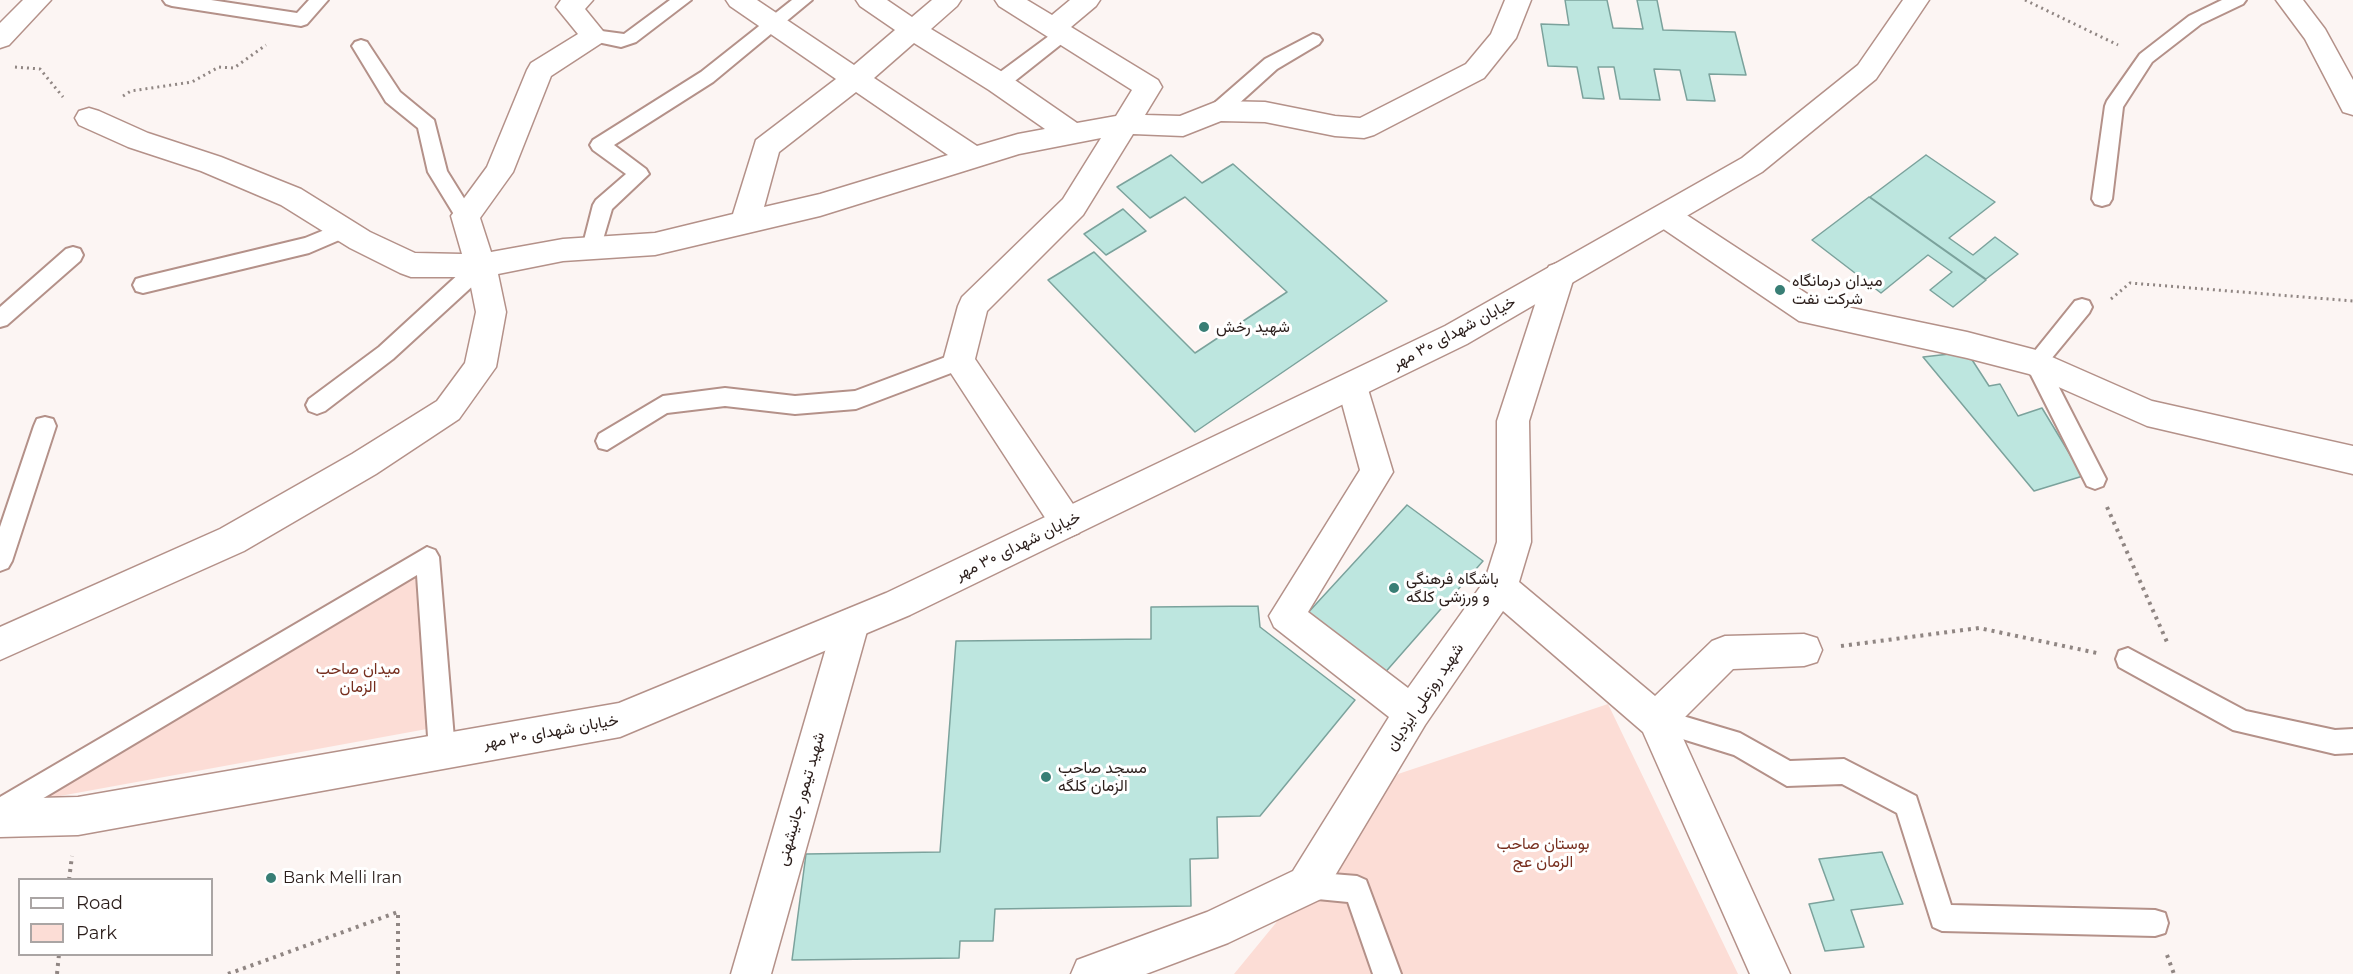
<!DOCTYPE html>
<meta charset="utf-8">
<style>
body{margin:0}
#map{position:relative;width:2353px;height:974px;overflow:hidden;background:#fcf5f3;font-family:Montserrat,sans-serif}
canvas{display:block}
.legend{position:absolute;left:18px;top:878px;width:195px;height:78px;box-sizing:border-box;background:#fff;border:2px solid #aaa5a4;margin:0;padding:8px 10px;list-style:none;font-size:18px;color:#2b1e1b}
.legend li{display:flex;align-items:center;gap:12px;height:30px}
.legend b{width:30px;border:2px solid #aaa5a4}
</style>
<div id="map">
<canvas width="2353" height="974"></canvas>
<ul class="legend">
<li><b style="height:8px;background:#fff"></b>Road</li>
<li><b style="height:16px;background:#fcddd6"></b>Park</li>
</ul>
</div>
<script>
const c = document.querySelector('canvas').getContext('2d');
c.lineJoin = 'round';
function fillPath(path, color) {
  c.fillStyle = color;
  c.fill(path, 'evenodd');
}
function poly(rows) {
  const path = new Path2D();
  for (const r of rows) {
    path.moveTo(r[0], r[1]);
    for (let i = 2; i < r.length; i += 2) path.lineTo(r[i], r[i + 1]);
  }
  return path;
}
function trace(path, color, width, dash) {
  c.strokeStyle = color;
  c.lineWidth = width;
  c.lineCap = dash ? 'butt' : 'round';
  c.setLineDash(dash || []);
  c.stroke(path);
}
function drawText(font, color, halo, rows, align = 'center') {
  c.font = font + ' Montserrat,Vazirmatn,sans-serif';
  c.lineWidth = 6;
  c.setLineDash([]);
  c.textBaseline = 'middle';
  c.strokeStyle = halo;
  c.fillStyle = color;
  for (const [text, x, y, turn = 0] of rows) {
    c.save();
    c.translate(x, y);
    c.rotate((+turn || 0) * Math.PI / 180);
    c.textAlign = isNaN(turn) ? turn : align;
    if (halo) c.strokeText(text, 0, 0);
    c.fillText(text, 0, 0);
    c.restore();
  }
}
const green = poly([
 [415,571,427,729,27,802],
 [1608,704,1738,974,1234,974,1398,774]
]);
const building = poly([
 [1565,0,1607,0,1613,28,1643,29,1637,0,1657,0,1663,30,1735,32,1746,75,1709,74,1715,101,1687,100,1680,70,1654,69,1660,100,1620,99,1614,67,1598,67,1604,99,1583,98,1577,67,1548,66,1541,24,1569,25,1565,0],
 [1171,155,1202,183,1233,164,1387,301,1195,432,1048,280,1094,252,1195,353,1287,292,1185,197,1150,218,1117,187,1171,155],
 [1926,155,1995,202,1949,238,1973,255,1995,237,2018,254,1986,279,1870,197,1926,155],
 [1869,197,1986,280,1953,307,1930,290,1952,272,1928,255,1881,293,1812,240,1869,197],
 [1123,209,1146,231,1106,255,1084,234,1123,209],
 [1967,352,1989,386,2000,384,2018,416,2042,408,2083,476,2034,491,1923,357,1967,352],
 [1407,505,1483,561,1382,676,1305,616,1407,505],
 [1258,606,1260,627,1355,700,1260,816,1217,817,1218,858,1190,859,1191,906,995,909,993,941,960,941,959,958,792,960,806,854,940,852,956,641,1151,639,1151,607,1258,606],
 [1882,852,1903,904,1851,910,1864,947,1825,951,1809,904,1834,900,1819,859,1882,852]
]);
const pathFar1 = poly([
 [2025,0,2118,45],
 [15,67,40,69,63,97],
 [123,96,131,91,192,82,219,67,234,68,266,45],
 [2111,299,2130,283,2353,301]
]);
const path = poly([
 [2107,507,2167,642],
 [1841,646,1979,628,2097,653],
 [69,880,72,856],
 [2167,955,2174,974],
 [57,974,59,954],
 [228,974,398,912,398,974]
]);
const lane = poly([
 [163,0,211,0,297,13,309,0,328,0,307,24,301,26,172,6,166,4,163,0],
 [670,0,691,0,636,42,621,47,588,40,585,36,588,32,594,30,624,34,670,0],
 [792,0,812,0,713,82,614,145,646,169,649,174,612,209,599,253,592,256,585,253,582,248,593,205,596,200,626,174,593,150,590,145,593,140,701,72,792,0],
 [2222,0,2246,0,2243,4,2201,24,2152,62,2123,107,2112,199,2109,204,2102,206,2095,204,2092,199,2105,106,2107,101,2140,54,2189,16,2222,0],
 [1063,28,1069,30,1072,34,1069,38,1006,88,999,90,992,88,990,83,992,78,1057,30,1063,28],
 [1313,34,1319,36,1322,40,1319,44,1277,69,1225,116,1218,118,1211,116,1209,111,1211,106,1265,59,1313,34],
 [361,40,367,42,400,92,434,120,447,171,475,216,472,221,465,224,458,221,428,172,418,128,386,102,352,46,355,42,361,40],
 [344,222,351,225,354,230,351,235,309,253,143,293,136,291,133,285,136,279,143,277,305,238,344,222],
 [73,247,80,249,83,255,80,261,7,325,0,327,0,307,66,249,73,247],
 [481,258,488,260,491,266,488,272,393,359,325,411,317,414,309,411,306,405,309,399,379,347,474,260,481,258],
 [2082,299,2089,301,2092,307,2089,313,2047,364,2106,479,2103,486,2095,489,2087,486,2025,363,2075,301,2082,299],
 [959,352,967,355,970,361,967,367,856,409,795,414,725,406,667,413,607,450,599,448,596,441,599,434,663,396,725,388,795,396,855,391,959,352],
 [45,417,53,419,56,426,12,561,8,568,0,571,0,527,34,426,37,419,45,417],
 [427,547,435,550,439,557,455,751,451,760,442,763,433,760,429,751,417,575,0,824,0,797,427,547],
 [2128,648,2246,711,2335,730,2353,729,2353,753,2335,754,2233,730,2119,667,2116,659,2119,651,2128,648],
 [1656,708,1740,733,1790,761,1844,759,1916,796,1951,905,2155,910,2165,913,2168,923,2165,933,2155,936,1942,931,1933,927,1897,813,1842,784,1787,786,1734,755,1647,728,1644,720,1647,712,1656,708],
 [1307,872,1357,876,1366,880,1401,974,1373,974,1348,902,1307,898,1298,894,1294,885,1298,876,1307,872]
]);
const street = poly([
 [23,0,51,0,9,45,0,48,0,23,23,0],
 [561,0,593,0,585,9,607,36,603,42,551,76,513,172,480,218,491,252,563,239,655,233,733,214,756,140,836,79,730,6,726,0,757,0,854,65,895,30,860,6,856,0,887,0,912,17,932,0,961,0,957,6,931,29,1009,76,1077,123,1116,116,1132,90,999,6,995,0,1027,0,1052,15,1070,0,1100,0,1096,6,1071,27,1158,80,1162,87,1145,115,1180,116,1218,101,1265,102,1335,116,1360,118,1466,64,1491,34,1505,0,1531,0,1516,38,1484,78,1374,135,1364,138,1335,136,1265,122,1221,121,1183,136,1133,134,1083,215,987,311,975,359,1079,513,1084,523,1079,533,1067,538,1055,533,943,361,958,306,962,297,1063,199,1101,138,1019,154,820,216,655,255,563,261,498,274,506,312,496,367,459,419,376,474,244,551,0,660,0,627,220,529,352,454,437,401,465,363,476,312,469,277,411,277,400,273,350,248,281,205,201,171,128,147,79,125,75,118,79,111,89,108,99,111,148,133,221,157,301,189,370,232,415,253,462,254,451,216,487,167,527,70,531,63,578,34,556,7,561,0],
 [914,43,989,90,1045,129,1018,134,977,146,874,78,914,43],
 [856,92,948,155,820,194,764,207,779,152,856,92],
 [2276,0,2303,0,2325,29,2353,80,2353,115,2343,112,2305,39,2276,0],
 [1666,205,1676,208,1818,301,1967,332,2036,350,2152,401,2353,446,2353,474,2147,426,2029,374,1967,358,1799,321,1656,224,1652,216,1656,208,1666,205],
 [1560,262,1571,266,1575,274,1529,421,1531,542,1519,582,1655,696,1712,641,1725,636,1804,634,1817,638,1822,650,1817,662,1804,666,1733,669,1677,725,1790,974,1750,974,1643,732,1503,611,1425,725,1321,899,1228,943,1146,974,1071,974,1077,960,1207,912,1293,871,1389,717,1274,627,1269,616,1360,470,1337,385,1342,376,1353,372,1364,376,1393,472,1308,612,1408,688,1485,580,1497,542,1497,421,1545,274,1549,266,1560,262],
 [851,608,863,613,869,624,771,974,731,974,833,624,839,613,851,608]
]);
const secondary = poly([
 [1903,0,1929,0,1876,79,1762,172,1467,344,910,615,620,737,78,835,0,837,0,799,78,797,619,703,886,593,1445,326,1742,158,1858,65,1903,0]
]);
const markers = [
 [1780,290,6,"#387e75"],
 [1204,327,6,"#387e75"],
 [1394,588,6,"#387e75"],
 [1046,777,6,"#387e75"],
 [271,878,6,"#387e75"]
];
const poiNames = [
 ["میدان درمانگاه",1792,281],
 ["شرکت نفت",1792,299],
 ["شهید رخش",1216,327],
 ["باشگاه فرهنگی",1406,579],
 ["و ورزشی کلگه",1406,597],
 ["مسجد صاحب",1058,768],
 ["الزمان کلگه",1058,786],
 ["Bank Melli Iran",283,878]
];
const streetNames = [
 ["خیابان شهدای ۳۰ مهر",1454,333,-28],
 ["خیابان شهدای ۳۰ مهر",1018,546,-26],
 ["شهید روزعلی ایزدیان",1425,697,-56],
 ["خیابان شهدای ۳۰ مهر",551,732,-10],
 ["شهید تیمور جانیشهنی",801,799,-74]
];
const parkNames = [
 ["میدان صاحب",358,669],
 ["الزمان",358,687],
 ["بوستان صاحب",1543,844],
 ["الزمان عج",1543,862]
];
fillPath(green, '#fcddd6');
fillPath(building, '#bde6df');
trace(building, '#7ba29c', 1.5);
trace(lane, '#b49189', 4);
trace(street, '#b49189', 3);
trace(secondary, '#b49189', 3);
trace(pathFar1, '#908683', 3, [2, 4]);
trace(path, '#908683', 4, [3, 5]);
fillPath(lane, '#fff');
fillPath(street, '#fff');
fillPath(secondary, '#fff');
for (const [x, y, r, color] of markers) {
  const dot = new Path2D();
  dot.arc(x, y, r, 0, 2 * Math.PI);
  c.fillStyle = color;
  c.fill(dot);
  trace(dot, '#fff', 2);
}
drawText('16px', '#2b1e1b', '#fff', poiNames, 'left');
drawText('16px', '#2b1e1b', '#fff', streetNames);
drawText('16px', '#762e1e', '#fff', parkNames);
</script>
